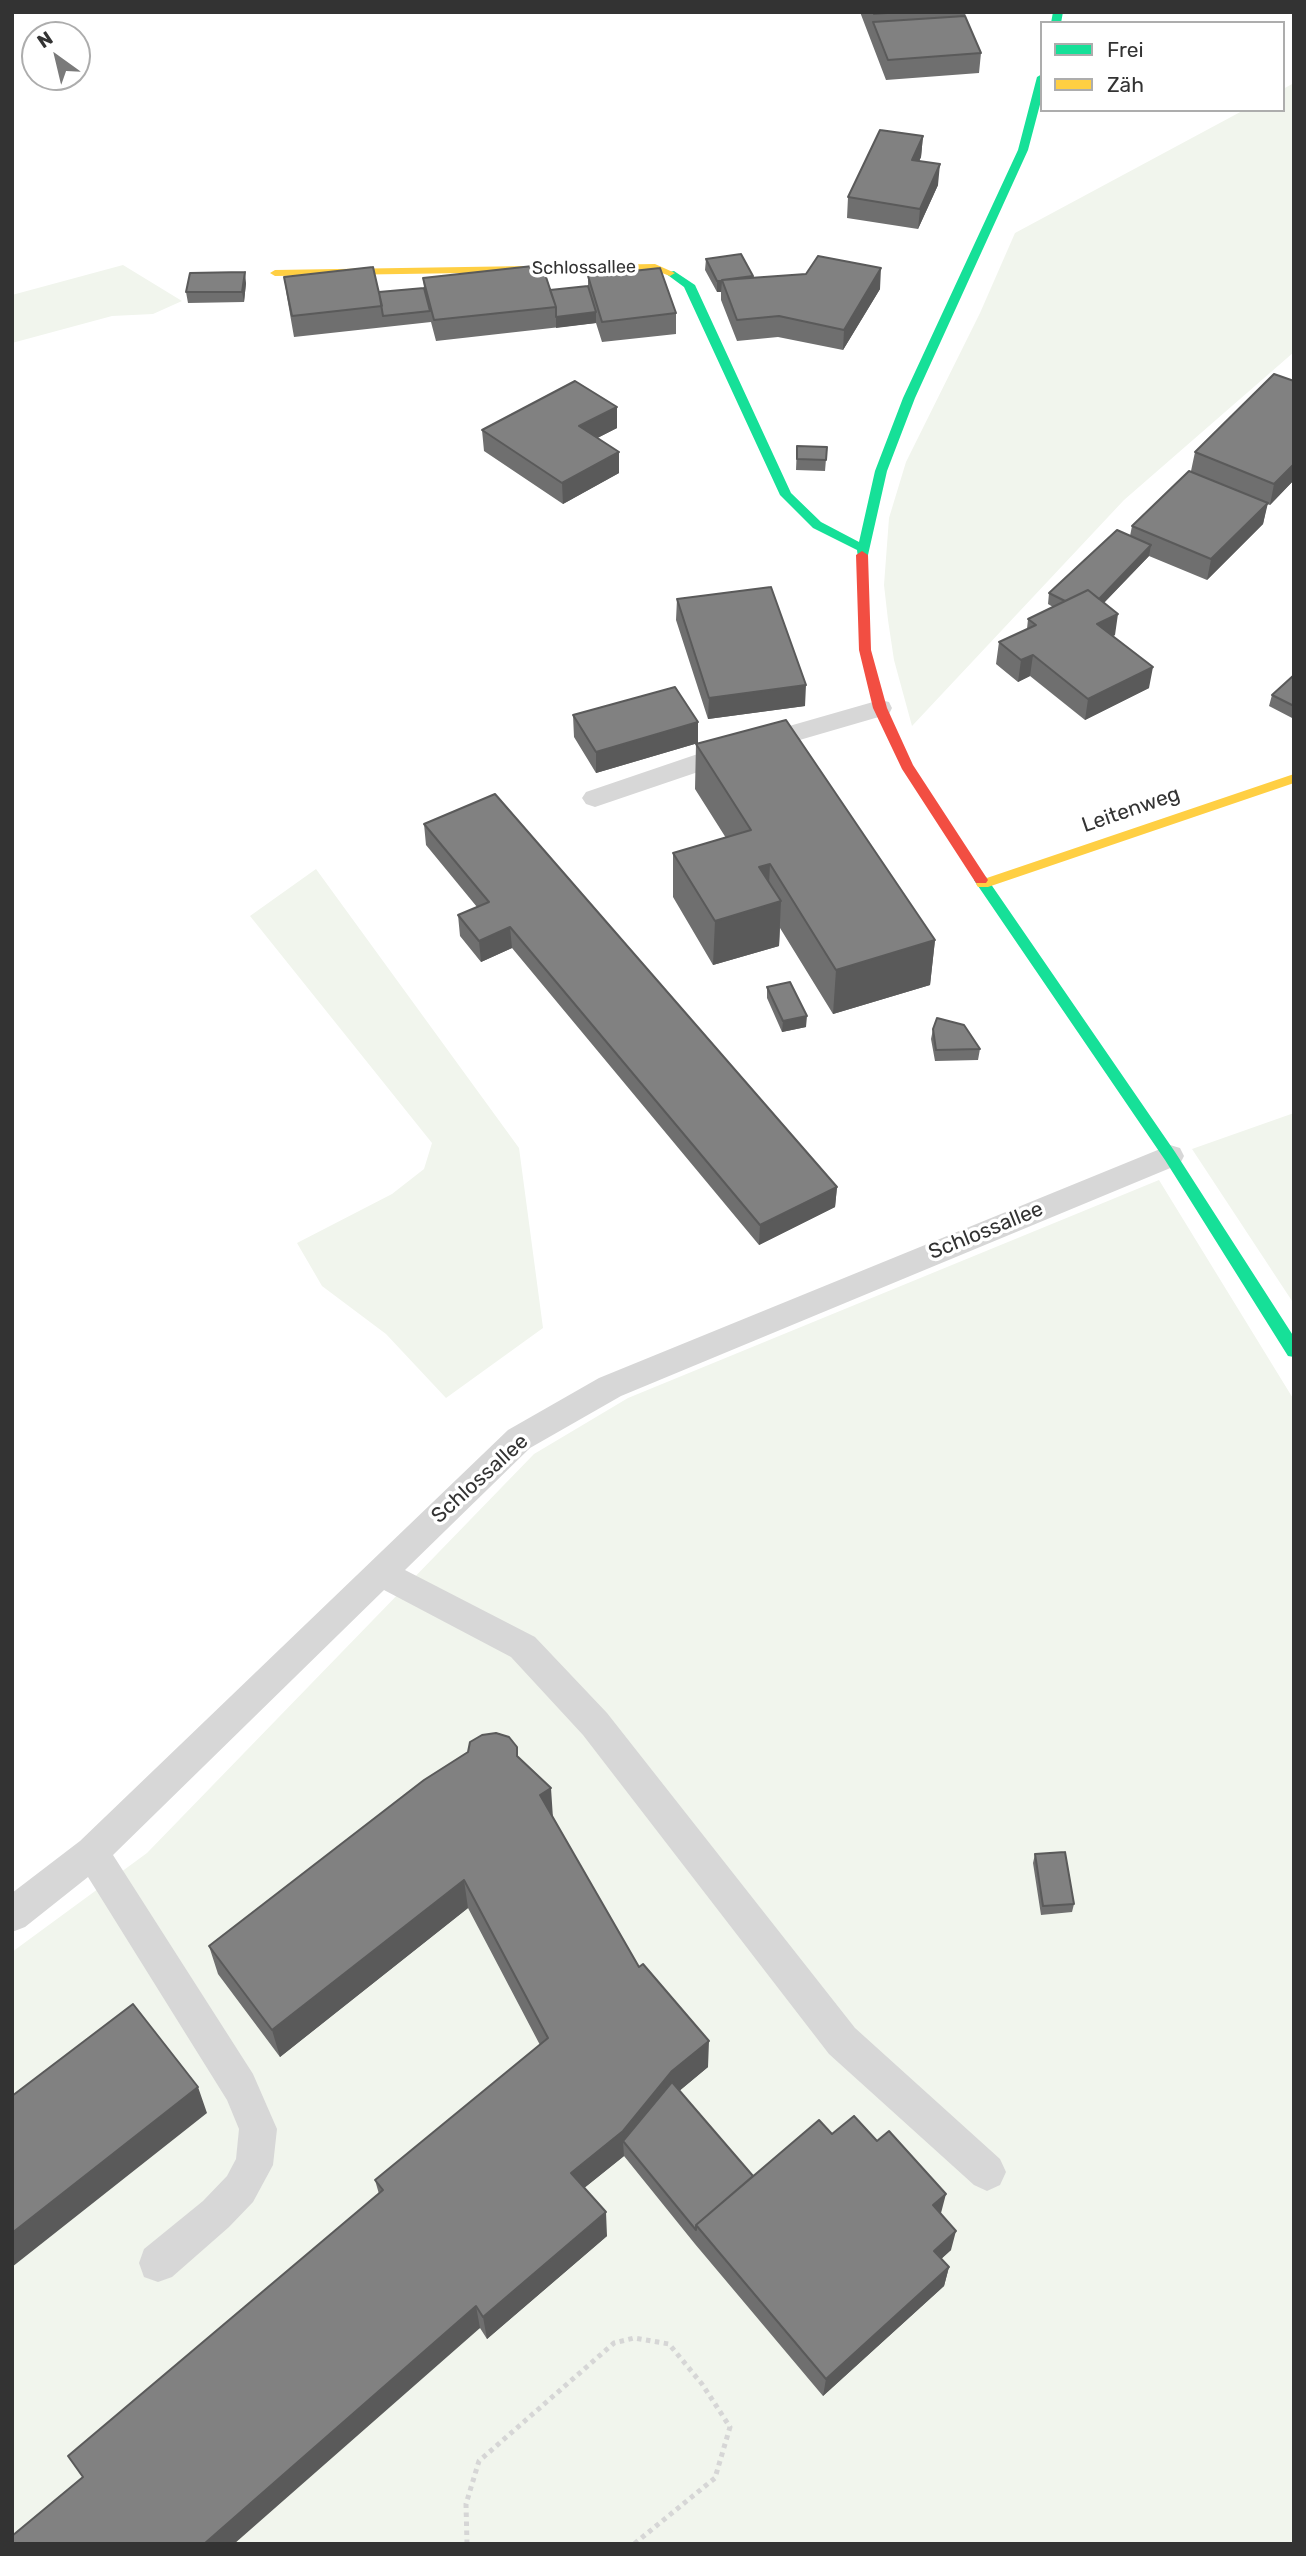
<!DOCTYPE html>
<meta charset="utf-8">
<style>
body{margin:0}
#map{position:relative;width:1306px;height:2556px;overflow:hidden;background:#fff;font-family:Rubik,sans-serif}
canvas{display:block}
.frame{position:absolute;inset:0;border:14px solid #333;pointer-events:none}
.legend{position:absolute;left:1040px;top:21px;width:245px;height:91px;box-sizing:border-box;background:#fff;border:2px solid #adadad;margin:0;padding:9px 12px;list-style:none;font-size:21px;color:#333}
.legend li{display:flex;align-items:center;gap:14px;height:35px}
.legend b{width:35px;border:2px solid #adadad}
.north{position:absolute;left:21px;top:21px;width:70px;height:70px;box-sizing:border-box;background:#fff;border:2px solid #adadad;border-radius:50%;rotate:326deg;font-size:19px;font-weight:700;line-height:28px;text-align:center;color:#333}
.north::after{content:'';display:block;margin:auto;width:24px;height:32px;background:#7a7a7a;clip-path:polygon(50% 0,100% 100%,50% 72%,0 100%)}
</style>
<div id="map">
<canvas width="1306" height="2556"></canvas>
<div class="frame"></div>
<ul class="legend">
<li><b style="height:9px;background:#16e098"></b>Frei</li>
<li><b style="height:9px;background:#ffcf43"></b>Zäh</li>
</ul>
<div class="north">N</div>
</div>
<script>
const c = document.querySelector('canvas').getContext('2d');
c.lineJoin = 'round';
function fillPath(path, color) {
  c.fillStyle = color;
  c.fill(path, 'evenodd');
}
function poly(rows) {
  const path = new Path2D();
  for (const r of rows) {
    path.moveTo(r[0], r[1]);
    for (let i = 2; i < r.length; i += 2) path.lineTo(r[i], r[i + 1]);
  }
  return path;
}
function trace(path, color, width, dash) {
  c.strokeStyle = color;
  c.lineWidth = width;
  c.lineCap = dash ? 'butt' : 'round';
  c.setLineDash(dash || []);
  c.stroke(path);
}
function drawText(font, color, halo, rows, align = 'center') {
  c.font = font + ' Rubik,sans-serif';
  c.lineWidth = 7;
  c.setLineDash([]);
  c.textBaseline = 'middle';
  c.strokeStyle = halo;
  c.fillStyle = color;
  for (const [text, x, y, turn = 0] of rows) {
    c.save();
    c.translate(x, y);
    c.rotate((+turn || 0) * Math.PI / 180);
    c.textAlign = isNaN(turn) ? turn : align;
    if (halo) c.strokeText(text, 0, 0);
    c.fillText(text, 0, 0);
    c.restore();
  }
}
const green = poly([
 [1294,83,1294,352,1124,500,912,726,894,660,888,620,884,585,889,518,906,462,980,313,1015,233,1244,110,1283,110,1283,89],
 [123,265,182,301,153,314,112,316,12,343,12,295],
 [316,869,519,1148,543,1328,446,1398,386,1334,322,1286,297,1243,392,1194,424,1169,432,1143,250,916],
 [1294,1113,1294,1304,1192,1149],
 [1159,1180,1294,1400,1294,2544,12,2544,12,1952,147,1853,534,1454,628,1398]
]);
const path = poly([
 [467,2544,466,2504,479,2461,614,2343,634,2338,669,2344,702,2384,730,2427,715,2478,634,2544]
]);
const lane = poly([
 [880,700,889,702,892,708,889,714,748,755,595,807,586,804,582,798,586,792,730,743,880,700],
 [1170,1145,1180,1148,1184,1156,1180,1164,621,1396,530,1448,405,1570,535,1637,607,1713,855,2028,1000,2159,1006,2172,1000,2185,987,2191,974,2185,829,2054,583,1735,511,1657,384,1590,113,1855,253,2074,277,2129,273,2165,253,2202,229,2227,172,2277,158,2282,144,2277,139,2263,144,2249,203,2201,227,2176,236,2159,239,2129,227,2100,88,1877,25,1927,12,1932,12,1893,80,1841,508,1430,599,1378,1170,1145]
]);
const fast = poly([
 [1053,12,1063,12,1061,23,1051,23,1053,12],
 [1042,74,1042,97,1028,150,915,398,887,471,868,555,862,559,858,558,857,550,813,528,780,495,684,287,665,273,674,271,695,285,791,493,821,522,859,542,875,471,903,398,1018,150,1037,77,1042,74],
 [981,875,986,877,1175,1152,1294,1337,1294,1357,1288,1356,1165,1160,976,883,974,880,976,877,981,875]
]);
const slow = poly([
 [655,264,675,273,670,276,654,270,275,276,270,273,275,270,655,264],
 [1294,774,1294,783,988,887,978,887,976,884,978,881,1294,774]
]);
const jam = poly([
 [862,551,868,555,871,650,887,708,913,765,986,877,988,880,986,883,976,883,902,769,873,708,859,650,856,555,862,551]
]);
const wall = poly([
 [860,12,966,12,965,16,981,53,979,73,886,80],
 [923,136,921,157,919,161,938,185,918,229,847,218,848,197],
 [706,259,753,276,753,277,880,289,843,350,778,337,737,341,721,300,721,292,717,292,705,270],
 [588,276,676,313,676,334,602,342,596,323,436,341,431,322,294,337,287,297,284,277,379,292,424,288,423,278,550,290,588,286],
 [246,283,244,302,188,303,186,292],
 [1294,381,1294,480,1270,505,1267,504,1263,524,1207,580,1149,556,1104,603,1115,635,1113,636,1149,688,1085,720,1030,676,1018,682,996,664,999,642,1027,629,1028,619,1053,607,1048,604,1049,593,1130,536,1132,526,1191,471,1195,452],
 [617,407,617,428,597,438,619,473,563,504,484,451,482,430],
 [797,446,827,447,825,471,796,470],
 [677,599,805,706,708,719,676,620],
 [1294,675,1294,719,1269,706,1272,695],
 [573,715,698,722,698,743,596,773,574,737],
 [696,744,935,940,930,985,833,1014,780,928,779,946,713,965,673,897,673,853,726,838,695,789],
 [424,824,837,1187,835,1207,759,1245,512,948,481,962,460,936,458,915,477,907,426,845],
 [767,987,806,1027,782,1032,767,998],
 [933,1029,980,1049,978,1060,935,1061,931,1039],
 [518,1757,639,1967,708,2067,679,2091,753,2176,832,2134,941,2213,951,2250,941,2259,949,2267,944,2286,823,2396,695,2244,624,2156,584,2188,607,2236,487,2339,480,2328,83,2477,379,2194,375,2180,540,2045,468,1908,280,2057,218,1974,209,1946],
 [1035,1854,1074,1904,1072,1912,1041,1915,1033,1863]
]);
const shadedWall = poly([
 [923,136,921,157,910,181,912,160],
 [940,164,938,185,918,229,920,209],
 [881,268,880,289,843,350,844,330],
 [245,272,246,283,244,302,242,292],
 [717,281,722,281,721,292,717,292],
 [596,312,596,323,556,328,556,317],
 [617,407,617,428,580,447,579,426],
 [619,452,619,473,563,504,562,483],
 [1294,464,1294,480,1270,505,1274,484],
 [1268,503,1263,524,1207,580,1211,559],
 [1151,545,1149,556,1090,617,1092,606],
 [1118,614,1115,635,1094,645,1097,624],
 [1033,655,1030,676,1018,682,1021,660],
 [1153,667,1149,688,1085,720,1088,699],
 [806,685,805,706,708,719,709,698],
 [698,722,698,743,596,773,596,752],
 [770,864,768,905,781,901,779,946,713,965,715,921,759,867],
 [510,927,512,948,481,962,479,941],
 [935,940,930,985,833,1014,836,970],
 [807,1016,806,1027,782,1032,783,1021],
 [837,1187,835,1207,759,1245,760,1225],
 [551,1788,553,1818,540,1795],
 [464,1880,468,1908,280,2057,272,2030],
 [709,2041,708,2067,672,2097,623,2141,624,2156,573,2197,571,2173,672,2071],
 [198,2087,207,2113,12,2267,12,2233],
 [946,2194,941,2213,928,2224,933,2205],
 [606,2212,607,2236,487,2339,483,2317],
 [956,2231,951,2250,929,2270,934,2251],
 [949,2267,944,2286,823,2396,826,2379],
 [476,2306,480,2328,234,2544,204,2544]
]);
const building = poly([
 [873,12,900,12,874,14,873,12],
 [965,16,981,53,888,60,873,22,965,16],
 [880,130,923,136,912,160,940,164,920,209,848,197,880,130],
 [741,254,753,276,722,280,722,281,717,281,706,259,741,254],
 [818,256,881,268,844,330,779,316,737,320,722,280,806,274,818,256],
 [542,265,556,307,434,320,423,278,542,265],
 [373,267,382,306,292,316,284,277,373,267],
 [660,268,676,313,602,322,588,276,660,268],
 [245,272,242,292,186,292,190,273,245,272],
 [588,286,596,312,556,317,556,307,550,290,588,286],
 [424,288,430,311,383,316,379,292,424,288],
 [1274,374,1294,381,1294,464,1274,484,1195,452,1274,374],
 [575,381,617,407,579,426,619,452,562,483,482,430,575,381],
 [797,446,827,447,826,460,797,459,797,446],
 [1189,471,1268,503,1211,559,1132,526,1189,471],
 [1117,530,1151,545,1099,599,1088,590,1065,601,1049,593,1117,530],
 [771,587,806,685,709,698,677,599,771,587],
 [1088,590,1118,614,1097,624,1153,667,1088,699,1033,655,1021,660,999,642,1036,625,1028,619,1088,590],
 [1294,675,1294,706,1272,695,1294,675],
 [675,687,698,722,596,752,573,715,675,687],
 [786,720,935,940,836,970,770,864,759,867,781,901,715,921,673,853,751,830,696,744,786,720],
 [495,794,837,1187,760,1225,510,927,479,941,458,915,489,902,424,824,495,794],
 [790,982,807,1016,783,1021,767,987,790,982],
 [937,1018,964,1025,980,1049,936,1050,933,1029,937,1018],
 [496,1733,509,1737,517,1747,517,1756,551,1788,540,1795,639,1967,643,1964,709,2041,672,2071,623,2131,571,2173,606,2212,483,2317,476,2306,204,2544,12,2544,12,2536,83,2477,68,2456,383,2190,375,2180,548,2038,464,1880,272,2030,209,1946,424,1780,468,1752,470,1742,482,1735,496,1733],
 [1065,1852,1074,1904,1043,1906,1035,1854,1065,1852],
 [133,2004,198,2087,12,2233,12,2096,133,2004],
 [672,2082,753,2176,696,2225,696,2230,623,2141,672,2082],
 [854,2116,877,2141,889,2131,946,2194,933,2205,956,2231,934,2251,949,2267,826,2379,696,2225,819,2120,832,2134,854,2116]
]);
const farStreetnames = [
 ["Schlossallee",584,268,-1]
];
const streetNames = [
 ["Leitenweg",1131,810,-19],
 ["Schlossallee",986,1231,-22],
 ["Schlossallee",480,1479,-42]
];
fillPath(green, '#f1f5ed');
trace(path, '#d6d6d6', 5, [4.5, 4.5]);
fillPath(lane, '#d7d7d7');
fillPath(fast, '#16e098');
fillPath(slow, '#ffcf43');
fillPath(jam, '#f24e42');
fillPath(wall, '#6f6f6f');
fillPath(shadedWall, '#5a5a5a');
fillPath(building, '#818181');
trace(building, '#5a5a5a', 2);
drawText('18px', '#333', '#fff', farStreetnames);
drawText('21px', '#333', '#fff', streetNames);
</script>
